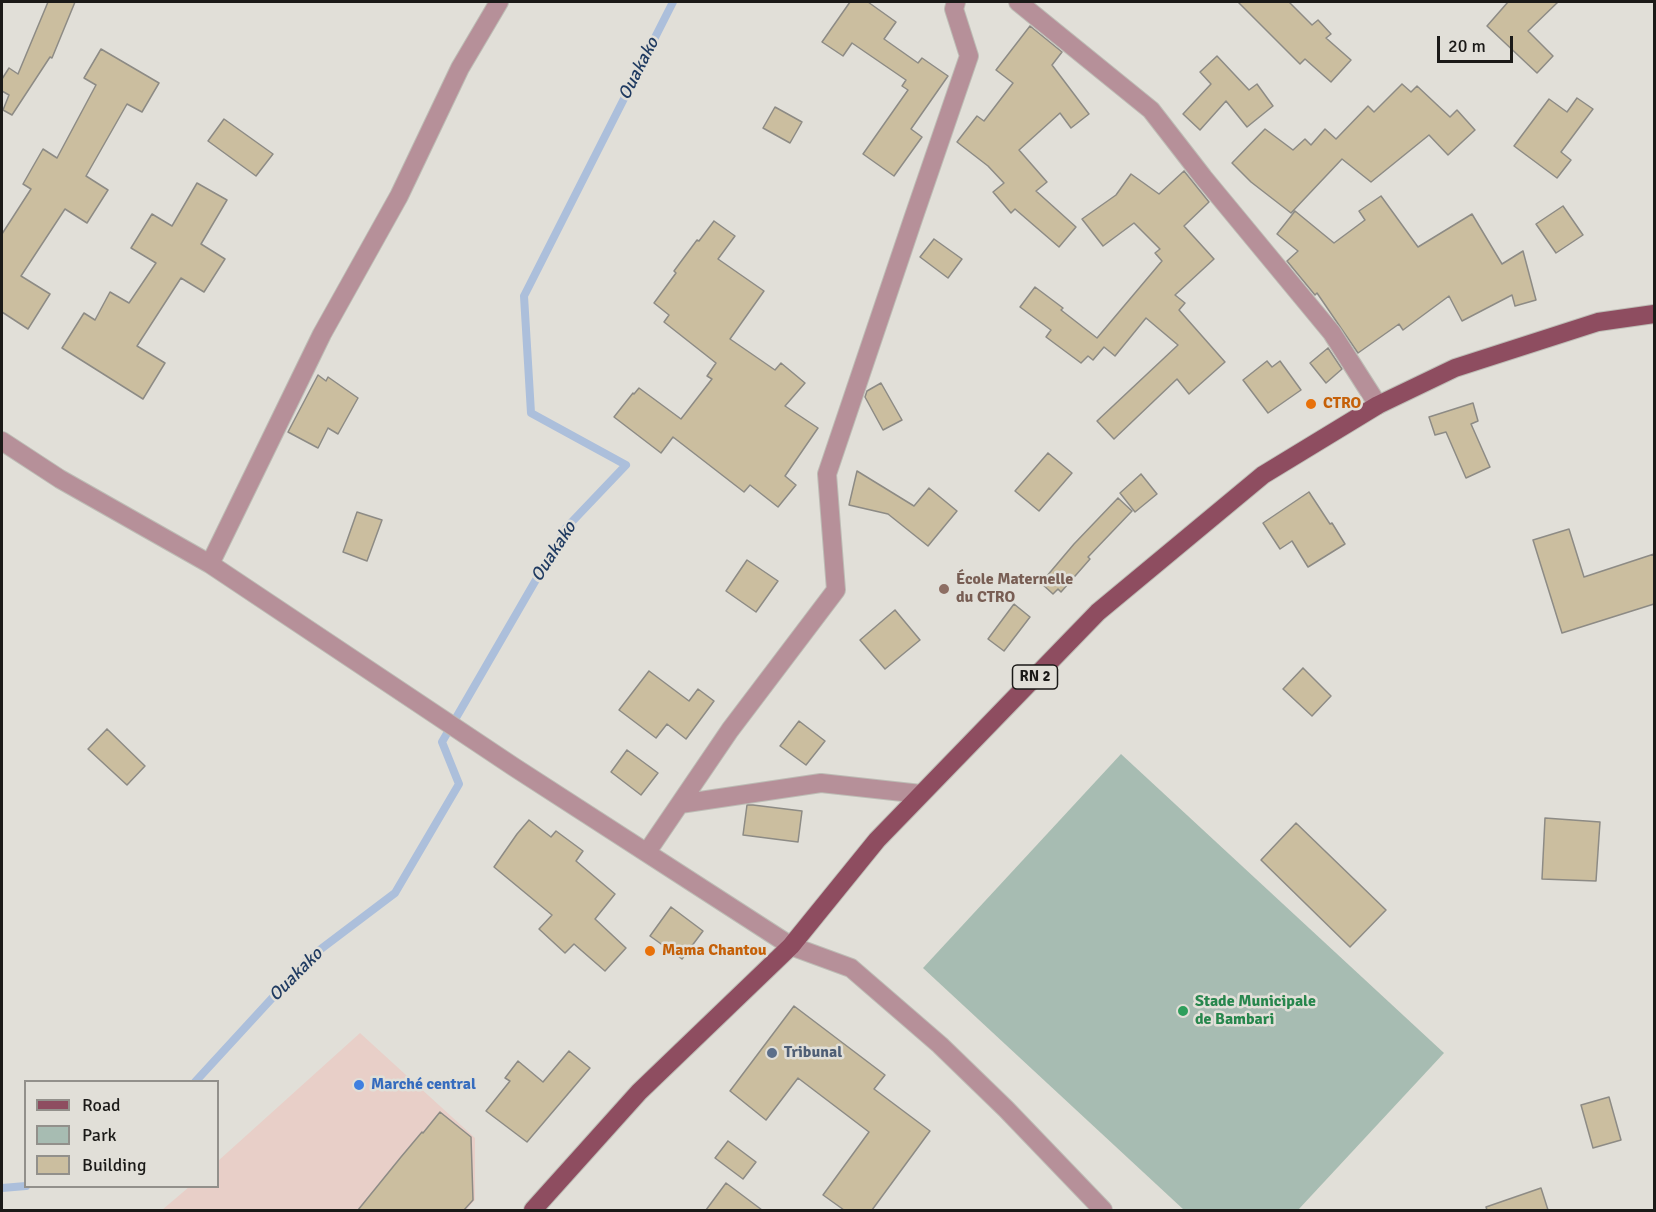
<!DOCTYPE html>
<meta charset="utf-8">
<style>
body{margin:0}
#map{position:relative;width:1656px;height:1212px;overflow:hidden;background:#e1dfd8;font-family:Signika,sans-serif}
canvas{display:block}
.frame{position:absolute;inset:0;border:3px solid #1b1a18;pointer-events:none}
.legend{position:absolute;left:24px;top:1080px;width:195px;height:108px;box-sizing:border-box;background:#e1dfd8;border:2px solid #92908b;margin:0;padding:8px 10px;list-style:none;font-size:18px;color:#1b1a18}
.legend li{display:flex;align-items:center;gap:12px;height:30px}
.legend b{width:30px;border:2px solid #92908b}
.scale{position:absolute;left:1437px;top:36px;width:76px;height:27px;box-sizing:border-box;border:3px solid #1b1a18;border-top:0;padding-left:8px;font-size:18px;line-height:21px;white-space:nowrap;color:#1b1a18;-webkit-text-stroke:4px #e1dfd8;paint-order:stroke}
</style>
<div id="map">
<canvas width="1656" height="1212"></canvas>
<div class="frame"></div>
<ul class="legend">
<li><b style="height:8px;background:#8e4d60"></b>Road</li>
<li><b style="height:16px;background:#a7bcb2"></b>Park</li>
<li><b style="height:16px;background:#cbbe9f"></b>Building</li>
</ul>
<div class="scale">20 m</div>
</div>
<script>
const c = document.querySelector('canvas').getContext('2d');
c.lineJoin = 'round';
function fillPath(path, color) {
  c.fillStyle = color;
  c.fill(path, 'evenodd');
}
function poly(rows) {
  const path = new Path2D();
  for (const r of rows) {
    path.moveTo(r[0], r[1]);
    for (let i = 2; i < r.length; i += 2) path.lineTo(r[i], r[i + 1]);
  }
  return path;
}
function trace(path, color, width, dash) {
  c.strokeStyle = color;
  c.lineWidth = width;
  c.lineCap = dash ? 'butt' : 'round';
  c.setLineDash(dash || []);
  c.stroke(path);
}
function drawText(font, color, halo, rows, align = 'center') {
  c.font = font + ' Signika,sans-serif';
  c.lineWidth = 5;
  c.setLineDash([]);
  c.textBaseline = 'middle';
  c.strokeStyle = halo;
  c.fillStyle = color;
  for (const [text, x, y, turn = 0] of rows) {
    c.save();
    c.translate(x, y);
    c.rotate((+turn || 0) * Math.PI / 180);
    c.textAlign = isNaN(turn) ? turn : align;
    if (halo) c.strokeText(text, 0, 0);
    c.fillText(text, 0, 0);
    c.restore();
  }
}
const commercial = poly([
 [360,1033,475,1138,475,1200,466,1210,162,1210,189,1187,218,1186,218,1161]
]);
const green = poly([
 [1121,754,1444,1053,1298,1210,1184,1210,923,968]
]);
const stream = poly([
 [195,1082,309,958,395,893,459,784,442,742,566,528,626,465,531,413,524,296,673,2],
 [2,1188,26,1186]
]);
const building = poly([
 [48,2,75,2,52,58,50,57,12,115,3,110,9,95,2,91,2,79,9,68,18,74,48,2],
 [850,2,868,2,896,22,884,39,918,63,922,58,948,76,911,129,922,137,894,176,863,154,908,90,902,86,906,80,852,43,843,56,822,42,850,2],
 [1238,2,1289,2,1312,25,1318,20,1331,34,1326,38,1351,60,1331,82,1305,59,1300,64,1238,2],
 [1508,2,1558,2,1528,31,1553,56,1537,73,1487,26,1508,2],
 [1030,26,1062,52,1052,65,1089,114,1071,128,1060,113,1019,150,1047,182,1036,191,1076,227,1059,247,1015,209,1011,213,993,192,1004,183,988,166,957,142,977,116,984,121,1013,83,996,70,1030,26],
 [101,49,159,83,142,112,127,104,86,176,108,190,87,223,65,209,21,276,50,294,28,329,2,312,2,234,31,189,23,184,43,149,57,158,96,85,84,78,101,49],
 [1217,56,1249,90,1257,84,1273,106,1247,127,1226,101,1200,130,1183,114,1211,84,1200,72,1217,56],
 [1402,84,1411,92,1417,86,1450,117,1457,110,1475,130,1448,155,1429,135,1371,182,1342,159,1291,213,1251,182,1232,163,1265,129,1293,150,1305,139,1311,145,1325,129,1336,139,1368,106,1374,112,1402,84],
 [1577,98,1593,109,1561,152,1571,160,1557,178,1514,146,1549,99,1567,112,1577,98],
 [775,107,802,122,790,143,763,128,775,107],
 [224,119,273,154,256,176,208,141,224,119],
 [1184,171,1209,202,1184,226,1214,259,1175,295,1185,303,1179,310,1225,362,1189,394,1177,379,1114,439,1097,421,1178,345,1146,318,1115,356,1104,347,1093,360,1088,356,1081,363,1046,337,1051,330,1020,307,1035,287,1063,308,1061,310,1097,338,1162,261,1155,253,1160,249,1134,223,1103,246,1082,219,1116,195,1131,174,1159,194,1184,171],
 [197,183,227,200,201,244,225,259,204,292,181,278,137,346,165,363,143,399,62,348,84,313,95,320,110,292,129,303,156,263,131,248,152,214,172,226,197,183],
 [1381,196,1418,247,1472,214,1502,264,1523,251,1536,300,1515,306,1512,295,1462,321,1449,296,1403,330,1399,324,1358,353,1317,293,1315,295,1287,261,1298,251,1277,234,1295,211,1334,243,1365,220,1359,211,1381,196],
 [1563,206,1583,235,1556,253,1536,224,1563,206],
 [714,221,735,236,718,259,764,291,730,339,775,370,781,363,805,383,785,406,818,428,785,476,796,485,778,507,750,485,744,492,673,437,661,453,614,417,633,393,634,394,639,388,681,419,712,379,707,376,716,363,664,322,669,315,654,303,676,273,674,271,697,240,699,241,714,221],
 [934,239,962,259,948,278,920,257,934,239],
 [1328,348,1342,369,1326,383,1310,363,1328,348],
 [1267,361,1272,367,1280,361,1301,390,1268,413,1243,380,1267,361],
 [318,375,326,381,328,377,358,398,338,434,328,428,318,448,288,432,318,375],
 [881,383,902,420,883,430,865,397,867,391,881,383],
 [1473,403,1478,421,1471,424,1490,467,1466,478,1446,432,1435,435,1429,417,1473,403],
 [1048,453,1072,473,1039,511,1015,491,1048,453],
 [857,471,914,506,929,488,957,511,928,546,888,514,849,505,857,471],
 [1141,474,1157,494,1135,512,1120,493,1141,474],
 [1309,492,1330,524,1332,523,1345,544,1308,567,1292,541,1280,549,1263,523,1309,492],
 [1118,498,1132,511,1088,557,1090,559,1061,592,1058,589,1053,594,1041,583,1074,544,1118,498],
 [357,512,382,520,367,561,343,552,357,512],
 [1569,529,1584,577,1654,554,1654,604,1562,633,1533,540,1569,529],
 [747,560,778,581,756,612,726,591,747,560],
 [1014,604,1030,617,1004,651,988,639,1014,604],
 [895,610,920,640,885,669,860,640,895,610],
 [1303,668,1331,696,1312,716,1283,689,1303,668],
 [649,671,689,701,698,689,714,701,686,739,667,724,656,738,619,710,649,671],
 [799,721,825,741,806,765,780,746,799,721],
 [107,729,145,766,127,785,88,749,107,729],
 [627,750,658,773,641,795,611,772,627,750],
 [747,805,753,805,802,811,798,842,743,835,747,805],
 [1545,818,1600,822,1596,881,1542,879,1545,818],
 [529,820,551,837,556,831,583,851,576,861,615,894,595,919,626,948,605,971,574,944,565,953,539,929,552,915,494,867,517,834,529,820],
 [1296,823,1386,910,1350,947,1261,860,1296,823],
 [671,907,703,931,682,959,650,936,671,907],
 [794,1006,885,1075,874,1089,930,1131,872,1210,844,1210,823,1195,869,1132,798,1078,766,1120,730,1091,794,1006],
 [569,1051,590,1068,527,1142,486,1111,510,1081,505,1078,518,1061,543,1082,569,1051],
 [1609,1097,1621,1140,1593,1148,1581,1105,1609,1097],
 [440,1112,471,1137,473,1200,464,1210,358,1210,401,1157,422,1132,423,1133,440,1112],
 [728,1141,756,1162,743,1179,715,1158,728,1141],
 [726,1183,762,1210,706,1210,726,1183],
 [1541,1188,1548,1210,1487,1210,1486,1207,1541,1188]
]);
const minor = poly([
 [1018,2,1151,110,1203,177,1332,333,1378,405],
 [2,441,60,479,210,564,514,767,791,946,851,968,940,1045,1006,1109,1103,1210],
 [210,564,322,334,399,196,460,68,499,2],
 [680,804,821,783,921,794],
 [647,852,730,730,836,590,827,474,913,219,969,56,954,9,956,2]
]);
const major = poly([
 [533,1210,639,1092,791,946,877,840,1098,612,1263,475,1378,405,1455,368,1598,322,1654,314]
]);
const markers = [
 [1311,404,6,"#e8710a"],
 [944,589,6,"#8d6e63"],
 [650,951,6,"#e8710a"],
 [1183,1011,6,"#2e9e5b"],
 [772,1053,6,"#5c6f8a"],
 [359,1085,6,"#3f7fe0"]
];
const shields = [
 [1035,677,45]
];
const shieldNames = [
 ["RN 2",1035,677]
];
const foodNames = [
 ["CTRO",1323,404],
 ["Mama Chantou",662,951]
];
const educationNames = [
 ["École Maternelle",956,580],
 ["du CTRO",956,598]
];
const leisureNames = [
 ["Stade Municipale",1195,1002],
 ["de Bambari",1195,1020]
];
const serviceNames = [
 ["Tribunal",784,1053]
];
const shopNames = [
 ["Marché central",371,1085]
];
const waterNames = [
 ["Ouakako",639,69,-63],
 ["Ouakako",554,552,-57],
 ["Ouakako",296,975,-45]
];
fillPath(commercial, '#e8cfc8');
fillPath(green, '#a7bcb2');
trace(stream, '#acbfdb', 8);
fillPath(building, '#cbbe9f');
trace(building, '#8d8b85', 1.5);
trace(minor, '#bdbcb5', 20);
trace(major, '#bdbcb5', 20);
trace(minor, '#b69099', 18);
trace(major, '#8e4d60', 18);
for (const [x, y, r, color] of markers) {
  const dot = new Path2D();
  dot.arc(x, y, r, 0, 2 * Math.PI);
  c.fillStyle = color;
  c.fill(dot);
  trace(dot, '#e1dfd8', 2);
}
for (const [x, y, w] of shields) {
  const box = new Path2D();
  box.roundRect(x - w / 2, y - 12, w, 24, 4.5);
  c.fillStyle = '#e1dfd8';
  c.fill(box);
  trace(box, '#1b1a18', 1.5);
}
drawText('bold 15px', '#1b1a18', null, shieldNames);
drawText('bold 16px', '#c56008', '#e1dfd8', foodNames, 'left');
drawText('bold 16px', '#785e54', '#e1dfd8', educationNames, 'left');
drawText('bold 16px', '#27864d', '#e1dfd8', leisureNames, 'left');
drawText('bold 16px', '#4e5e75', '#e1dfd8', serviceNames, 'left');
drawText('bold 16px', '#366cbe', '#e1dfd8', shopNames, 'left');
drawText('italic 18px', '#203b61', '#e1dfd8', waterNames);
</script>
